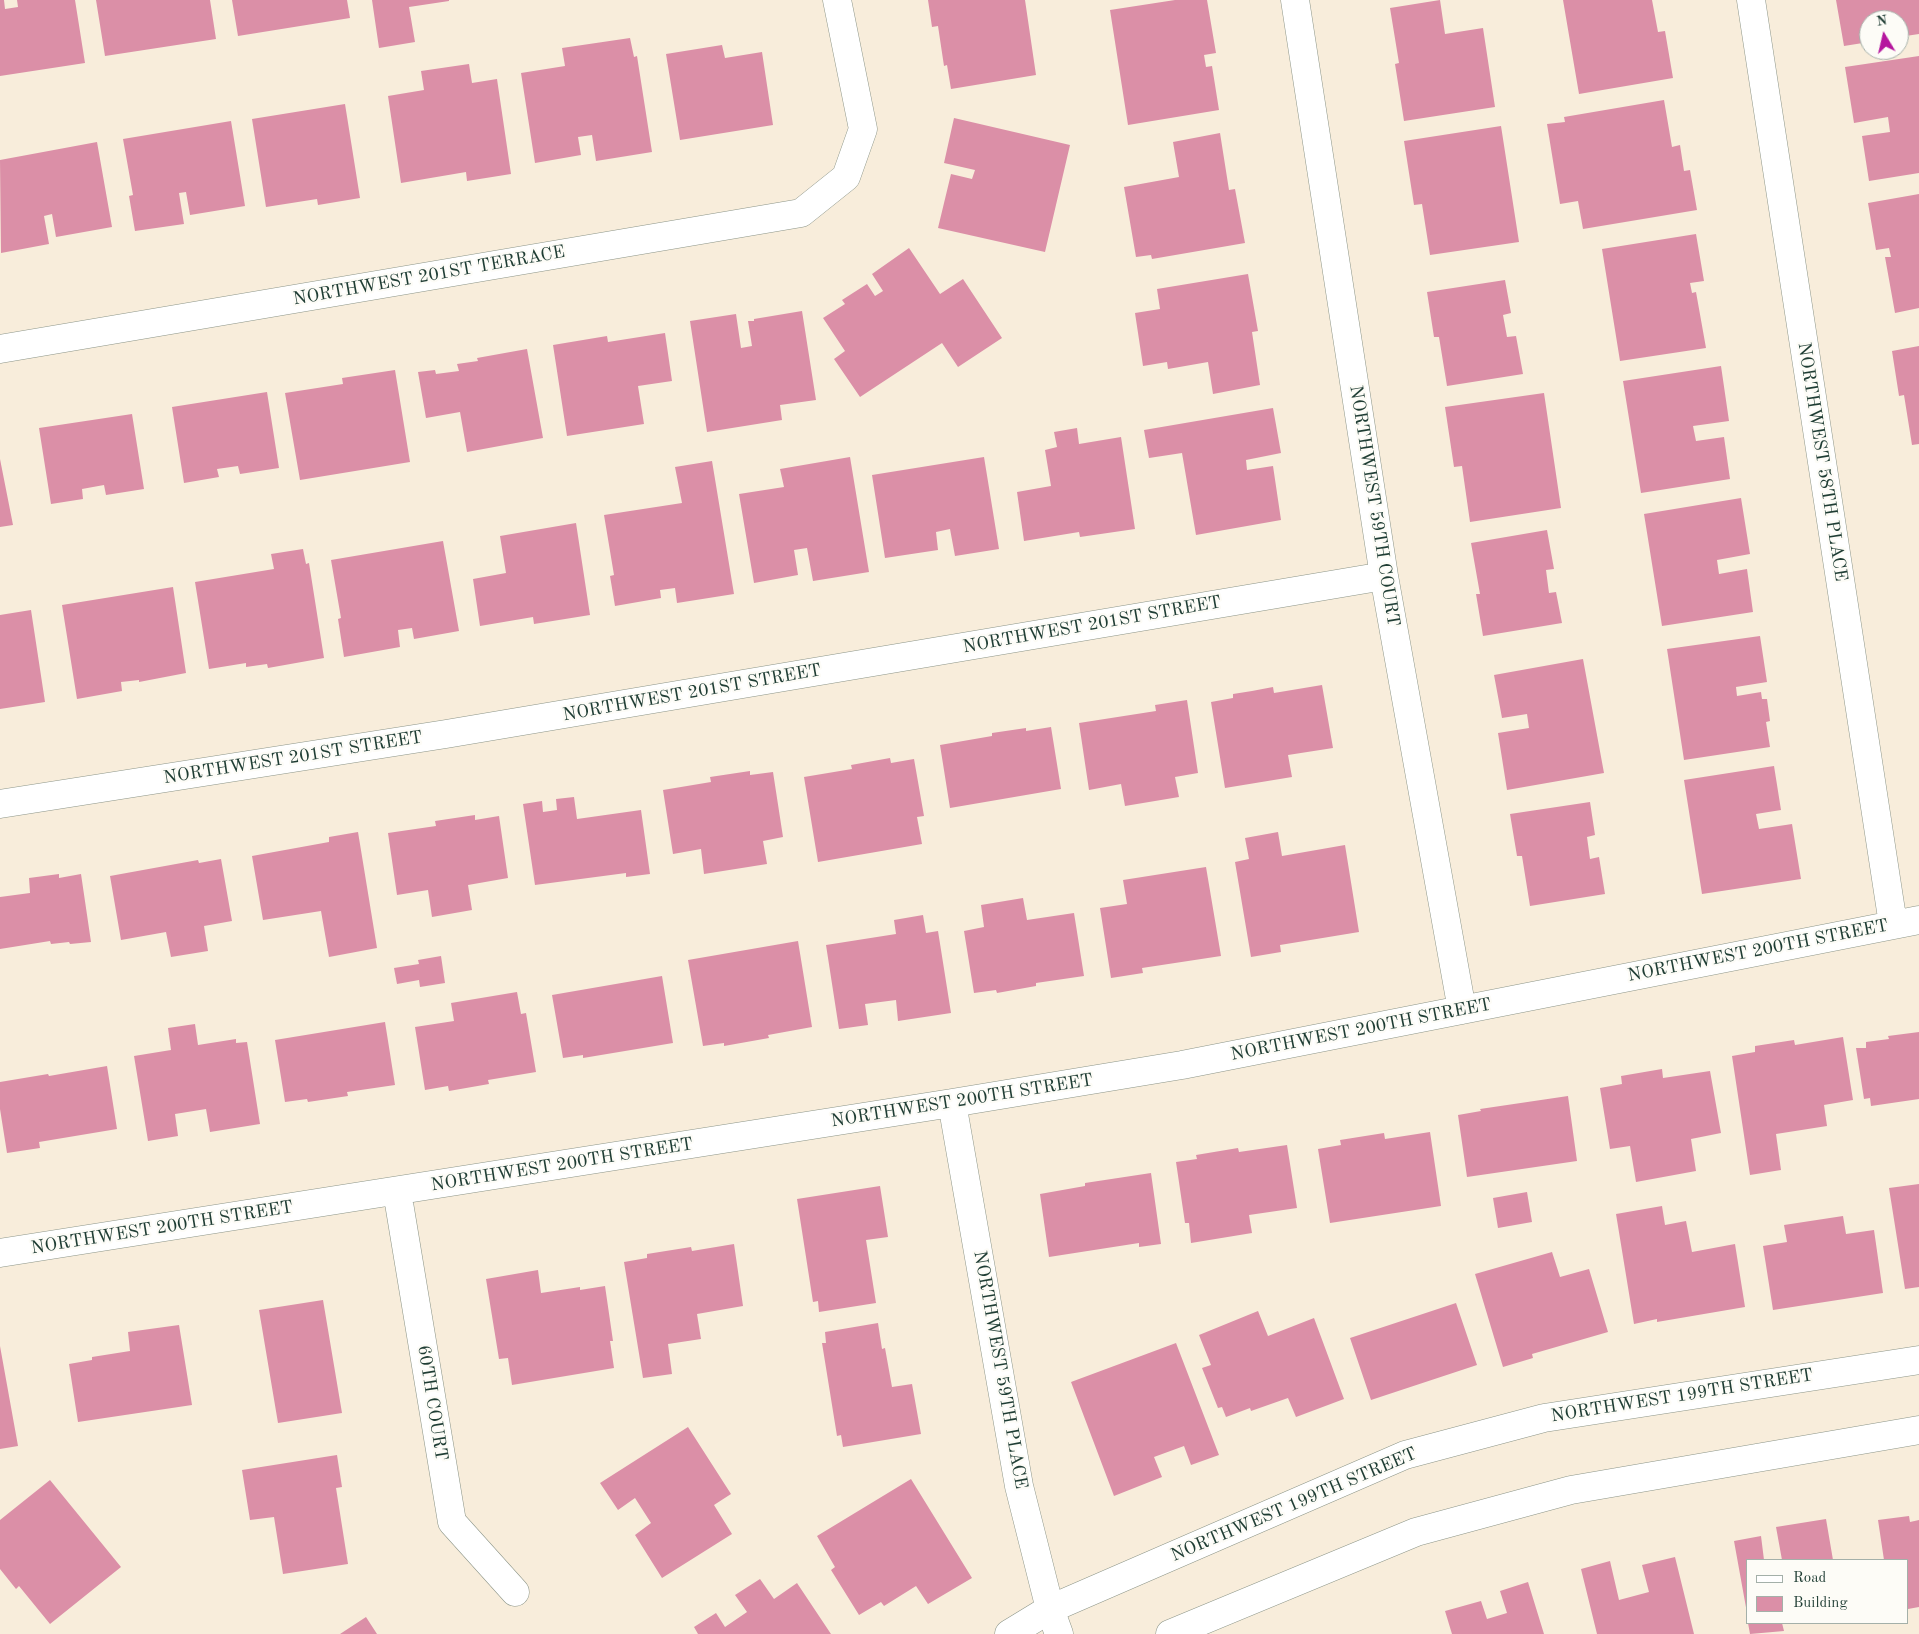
<!DOCTYPE html>
<style>
body{margin:0}
#map{position:relative;width:1919px;height:1634px;overflow:hidden;background:#f8eddb;font-family:"Old Standard TT",serif}
canvas{display:block}
.legend{position:absolute;left:1746px;top:1559px;width:162px;height:65px;box-sizing:border-box;background:#fdfcf7;border:1px solid #a4b0a9;margin:0;padding:6px 9px;list-style:none;font-size:15px;color:#1f3d34}
.legend li{display:flex;align-items:center;gap:10px;height:25px}
.legend b{width:25px;border:1px solid #a4b0a9}
.north{position:absolute;left:1859px;top:10px;width:50px;height:50px;box-sizing:border-box;background:#fdfcf7;border:1px solid #a4b0a9;border-radius:50%;rotate:351deg;font-size:14px;font-weight:700;line-height:20px;text-align:center;color:#1f3d34}
.north::after{content:'';display:block;margin:auto;width:18px;height:22px;background:#b5179e;clip-path:polygon(50% 0,100% 100%,50% 72%,0 100%)}
</style>
<div id="map">
<canvas width="1919" height="1634"></canvas>
<ul class="legend">
<li><b style="height:6px;background:#fff"></b>Road</li>
<li><b style="height:14px;background:#db8fa7"></b>Building</li>
</ul>
<div class="north">N</div>
</div>
<script>
const c = document.querySelector('canvas').getContext('2d');
c.lineJoin = 'round';
function fillPath(path, color) {
  c.fillStyle = color;
  c.fill(path, 'evenodd');
}
function poly(rows) {
  const path = new Path2D();
  for (const r of rows) {
    path.moveTo(r[0], r[1]);
    for (let i = 2; i < r.length; i += 2) path.lineTo(r[i], r[i + 1]);
  }
  return path;
}
function trace(path, color, width, dash) {
  c.strokeStyle = color;
  c.lineWidth = width;
  c.lineCap = dash ? 'butt' : 'round';
  c.setLineDash(dash || []);
  c.stroke(path);
}
function drawText(font, color, halo, rows, align = 'center') {
  c.font = font + ' "Old Standard TT",serif';
  c.lineWidth = 4.5;
  c.setLineDash([]);
  c.textBaseline = 'middle';
  c.strokeStyle = halo;
  c.fillStyle = color;
  for (const [text, x, y, turn = 0] of rows) {
    c.save();
    c.translate(x, y);
    c.rotate((+turn || 0) * Math.PI / 180);
    c.textAlign = isNaN(turn) ? turn : align;
    if (halo) c.strokeText(text, 0, 0);
    c.fillText(text, 0, 0);
    c.restore();
  }
}
const building = poly([
 [0,0,4,0,5,9,18,7,17,0,75,0,85,63,0,76],
 [96,0,210,0,216,39,105,56],
 [232,0,347,0,350,18,238,36],
 [372,0,449,0,449,1,409,7,415,42,379,48],
 [928,0,1025,0,1036,75,951,89,947,65,944,66,938,26,932,27],
 [1175,0,1207,0,1216,53,1204,55,1206,67,1212,66,1219,110,1128,125,1110,10],
 [1440,0,1445,34,1483,28,1495,107,1404,121,1395,64,1399,63,1390,8],
 [1563,0,1652,0,1658,32,1665,31,1673,78,1579,94],
 [1836,0,1919,0,1919,34,1899,37,1899,20,1869,20,1869,42,1844,46],
 [630,38,634,57,637,56,652,152,596,161,592,135,578,137,581,155,535,163,521,73,565,66,562,48],
 [722,45,725,58,762,52,773,125,680,140,666,54],
 [1919,56,1919,173,1869,181,1862,136,1890,132,1888,117,1854,123,1845,67],
 [469,64,472,83,497,79,511,174,467,181,466,172,401,183,388,96,424,90,421,71],
 [1664,100,1672,147,1680,145,1684,171,1690,170,1697,210,1583,229,1578,201,1560,204,1547,124,1565,122,1564,117],
 [345,104,360,198,318,205,317,199,266,207,252,119],
 [954,118,1070,145,1045,252,938,228,951,174,972,179,975,170,944,163],
 [231,121,245,206,190,215,186,192,179,193,184,224,135,231,129,196,133,195,123,139],
 [1501,126,1519,242,1430,255,1422,204,1414,205,1404,141],
 [1220,133,1229,190,1235,189,1245,243,1152,259,1151,255,1136,257,1124,187,1179,177,1173,142],
 [97,142,112,227,56,237,52,214,44,216,49,244,1,253,0,160],
 [1919,194,1919,308,1895,313,1885,257,1891,257,1889,248,1876,250,1868,203],
 [1696,234,1704,281,1690,283,1692,293,1696,292,1706,348,1620,361,1602,249],
 [909,248,940,294,963,279,1002,338,958,367,942,343,860,397,834,359,845,351,823,318,845,304,842,300,867,284,875,296,883,291,872,274],
 [1248,274,1258,331,1252,332,1260,385,1213,394,1208,362,1168,369,1167,362,1143,366,1135,313,1160,309,1157,289],
 [1505,280,1511,313,1503,315,1507,337,1516,336,1523,374,1447,386,1439,337,1434,337,1427,292],
 [802,311,816,400,780,405,782,420,707,432,690,321,736,314,741,348,752,346,748,321,754,321,754,319],
 [665,333,672,381,638,386,644,424,567,436,553,345,607,336,608,342],
 [1919,346,1919,444,1912,445,1904,395,1899,396,1892,351],
 [527,349,543,438,467,452,460,412,426,418,418,372,435,370,436,374,459,371,457,364,478,361,477,358],
 [1721,366,1729,421,1693,426,1696,441,1724,437,1730,479,1641,493,1623,381],
 [395,370,410,462,300,480,285,393,343,384,342,378],
 [267,392,279,468,240,474,238,466,217,469,219,477,184,483,172,407],
 [1544,393,1561,508,1470,522,1462,466,1454,467,1445,407],
 [1273,408,1281,453,1246,460,1247,470,1273,466,1281,520,1196,535,1182,453,1149,458,1144,430],
 [132,414,144,489,106,495,104,485,82,489,83,499,51,504,39,428],
 [1077,428,1079,444,1121,437,1135,529,1080,537,1079,532,1024,541,1017,492,1051,486,1045,450,1057,447,1054,432],
 [850,457,869,572,813,581,807,548,794,550,798,575,754,583,739,494,784,487,780,469],
 [984,457,999,549,955,556,950,529,936,532,938,550,885,558,872,475],
 [0,459,13,525,0,527],
 [712,461,734,594,677,603,675,588,660,590,661,598,615,606,610,576,614,575,604,515,682,503,675,467],
 [1741,498,1750,554,1717,560,1719,574,1747,569,1753,612,1662,626,1644,514],
 [576,523,590,615,534,624,533,617,480,626,473,579,506,573,500,536],
 [1547,530,1554,569,1546,570,1549,593,1556,592,1562,623,1483,636,1476,594,1480,594,1471,543],
 [443,541,459,631,414,639,412,628,398,630,400,647,344,657,338,619,341,618,331,560],
 [303,549,306,564,309,563,324,658,268,668,267,664,246,667,246,663,209,669,195,582,274,569,271,554],
 [173,587,186,673,139,682,139,680,121,682,122,691,77,699,62,605],
 [31,610,45,702,0,709,0,615],
 [1760,636,1767,682,1736,687,1737,696,1761,692,1762,699,1767,699,1770,721,1766,722,1770,747,1684,760,1667,649],
 [1583,659,1604,773,1507,790,1498,733,1529,728,1527,714,1502,718,1494,675],
 [1322,685,1333,748,1288,755,1292,777,1225,788,1211,702,1233,698,1233,694,1252,691,1273,687,1274,693],
 [1187,700,1198,773,1175,777,1179,797,1125,806,1121,784,1089,790,1079,723,1156,711,1155,705],
 [1051,727,1061,789,950,808,940,745,992,736,992,733,1026,728,1026,731],
 [890,758,891,763,914,759,924,816,917,817,922,844,818,862,804,777,852,769,851,765],
 [1774,766,1781,810,1756,814,1759,829,1792,824,1801,879,1702,894,1684,780],
 [750,771,750,775,773,772,783,837,763,841,767,864,704,874,701,849,673,854,663,790,711,782,710,777],
 [574,797,577,819,641,810,650,874,626,877,626,873,535,885,523,804,542,801,543,812,557,810,556,799],
 [1590,802,1595,835,1587,837,1590,859,1599,857,1605,894,1530,906,1522,856,1517,856,1510,814],
 [475,815,475,820,499,816,508,878,468,885,472,910,432,917,428,890,397,895,388,833,436,826,435,821],
 [358,832,377,948,329,957,321,911,263,920,252,856,329,842,329,837],
 [1278,832,1282,856,1345,845,1359,932,1280,945,1281,952,1251,957,1235,862,1249,859,1245,838],
 [221,859,232,921,204,926,208,951,171,957,166,932,121,940,110,876,198,860,199,863],
 [1206,867,1221,956,1142,968,1143,973,1111,978,1100,908,1127,904,1123,880],
 [59,874,59,878,81,874,91,942,70,944,69,942,51,944,50,941,0,949,0,897,30,893,29,878],
 [1023,898,1027,920,1074,913,1084,976,1036,983,1036,986,997,993,996,990,974,993,964,931,984,927,981,905],
 [923,915,926,933,938,931,951,1013,898,1021,896,1000,865,1004,868,1025,839,1029,826,945,896,934,894,920],
 [798,941,812,1027,768,1035,769,1038,724,1046,724,1043,703,1046,688,960],
 [441,956,445,983,420,987,419,980,397,984,394,968,419,964,418,960],
 [662,976,673,1043,583,1058,583,1055,563,1058,552,995],
 [517,992,521,1014,526,1013,536,1072,488,1080,489,1084,449,1091,448,1086,425,1090,415,1027,454,1021,451,1003],
 [385,1022,395,1085,347,1092,348,1096,308,1102,307,1099,285,1102,275,1040],
 [195,1024,198,1045,236,1039,236,1043,247,1042,260,1124,210,1132,206,1109,175,1114,178,1136,148,1141,134,1056,171,1050,168,1028],
 [1919,1032,1919,1099,1871,1106,1870,1098,1864,1099,1856,1048,1866,1048,1866,1042,1889,1039,1888,1036],
 [1843,1037,1853,1100,1824,1105,1827,1126,1776,1134,1781,1170,1750,1175,1732,1056,1755,1052,1755,1046,1794,1040,1795,1045],
 [107,1066,117,1129,39,1142,40,1148,7,1153,0,1109,0,1082,48,1074,49,1076],
 [1662,1069,1663,1078,1710,1071,1721,1133,1691,1139,1696,1171,1636,1182,1630,1146,1610,1149,1600,1088,1622,1084,1621,1076],
 [1568,1096,1577,1161,1467,1177,1458,1115,1481,1111,1480,1109],
 [1430,1132,1441,1206,1330,1223,1318,1149,1341,1145,1340,1140,1384,1133,1385,1139],
 [1287,1145,1297,1208,1249,1215,1252,1233,1191,1243,1189,1223,1185,1223,1176,1162,1197,1159,1196,1155,1238,1148,1239,1152],
 [1151,1173,1161,1244,1139,1247,1139,1243,1049,1257,1040,1194,1085,1186,1085,1183],
 [1919,1184,1919,1287,1905,1289,1889,1188],
 [880,1186,888,1237,866,1240,876,1303,819,1312,818,1301,813,1302,797,1199],
 [1527,1192,1532,1222,1498,1228,1493,1198],
 [1662,1206,1665,1225,1686,1221,1692,1252,1735,1244,1745,1307,1657,1322,1657,1319,1634,1324,1616,1214],
 [1843,1216,1846,1234,1874,1230,1883,1293,1773,1310,1763,1246,1787,1242,1784,1225],
 [734,1244,743,1306,697,1314,701,1339,668,1344,672,1374,643,1378,624,1262,647,1258,647,1254,691,1247,692,1251],
 [1552,1252,1560,1277,1589,1269,1608,1332,1532,1354,1533,1358,1503,1367,1475,1274],
 [538,1270,541,1293,580,1287,580,1290,605,1286,613,1341,610,1341,614,1368,512,1385,508,1358,499,1359,486,1279],
 [323,1300,342,1413,278,1423,259,1310],
 [1456,1303,1477,1365,1371,1400,1350,1338],
 [1258,1311,1268,1336,1314,1318,1344,1399,1296,1417,1288,1398,1251,1411,1250,1408,1226,1417,1222,1407,1218,1408,1202,1368,1211,1365,1199,1335],
 [878,1323,882,1349,885,1348,892,1387,912,1384,921,1434,843,1447,841,1435,837,1436,822,1343,826,1343,825,1332],
 [179,1325,192,1405,78,1422,69,1364,92,1360,92,1357,130,1351,128,1332],
 [1176,1343,1219,1455,1191,1465,1184,1446,1154,1457,1162,1477,1114,1496,1071,1382],
 [0,1346,18,1446,0,1449],
 [688,1427,731,1494,714,1505,732,1534,662,1578,635,1535,651,1523,635,1498,618,1510,600,1483],
 [337,1455,342,1487,336,1488,348,1564,283,1574,274,1517,250,1520,242,1470],
 [911,1479,972,1578,928,1604,916,1586,884,1606,881,1602,859,1615,831,1570,835,1567,817,1536],
 [50,1480,121,1567,50,1624,19,1586,16,1589,0,1569,0,1520],
 [1909,1516,1910,1522,1919,1520,1919,1607,1908,1609,1908,1560,1884,1560,1878,1520],
 [1826,1519,1833,1560,1782,1560,1776,1527],
 [1761,1536,1764,1560,1748,1560,1747,1613,1734,1541],
 [1675,1557,1694,1634,1597,1634,1581,1569,1610,1561,1619,1600,1649,1592,1642,1565],
 [760,1579,774,1599,797,1583,831,1634,698,1634,694,1627,716,1613,725,1627,747,1612,735,1595],
 [1528,1582,1544,1634,1452,1634,1445,1611,1481,1601,1487,1619,1507,1613,1500,1591],
 [366,1617,377,1634,340,1634],
 [1748,1623,1782,1623,1784,1631,1750,1634]
]);
const minor = poly([
 [1295,0,1384,576,1462,1010],
 [1751,0,1893,924],
 [0,349,801,213,846,177,863,129,837,0],
 [0,804,446,734,1384,576],
 [952,1103,1019,1486,1050,1609,1059,1634],
 [397,1191,452,1522,515,1592],
 [0,1253,952,1103,1182,1065,1919,920]
]);
const tertiary = poly([
 [1009,1634,1050,1609,1405,1455,1544,1418,1919,1360],
 [1170,1634,1416,1532,1571,1490,1919,1430]
]);
const streetNames = [
 ["NORTHWEST 201ST TERRACE",429,276,-10],
 ["NORTHWEST 58TH PLACE",1822,462,81],
 ["NORTHWEST 59TH COURT",1374,506,81],
 ["NORTHWEST 201ST STREET",1092,625,-10],
 ["NORTHWEST 201ST STREET",692,693,-10],
 ["NORTHWEST 201ST STREET",293,758,-9],
 ["NORTHWEST 200TH STREET",1758,951,-11],
 ["NORTHWEST 200TH STREET",1361,1030,-11],
 ["NORTHWEST 200TH STREET",962,1101,-9],
 ["NORTHWEST 200TH STREET",562,1165,-9],
 ["NORTHWEST 200TH STREET",162,1228,-9],
 ["NORTHWEST 59TH PLACE",1000,1370,80],
 ["NORTHWEST 199TH STREET",1682,1396,-9],
 ["60TH COURT",432,1403,81],
 ["NORTHWEST 199TH STREET",1294,1505,-23]
];
fillPath(building, '#db8fa7');
trace(minor, '#8c9588', 29);
trace(tertiary, '#8c9588', 29);
trace(minor, '#fff', 28);
trace(tertiary, '#fff', 28);
drawText('18px', '#1f3d34', '#fdfcf7', streetNames);
</script>
